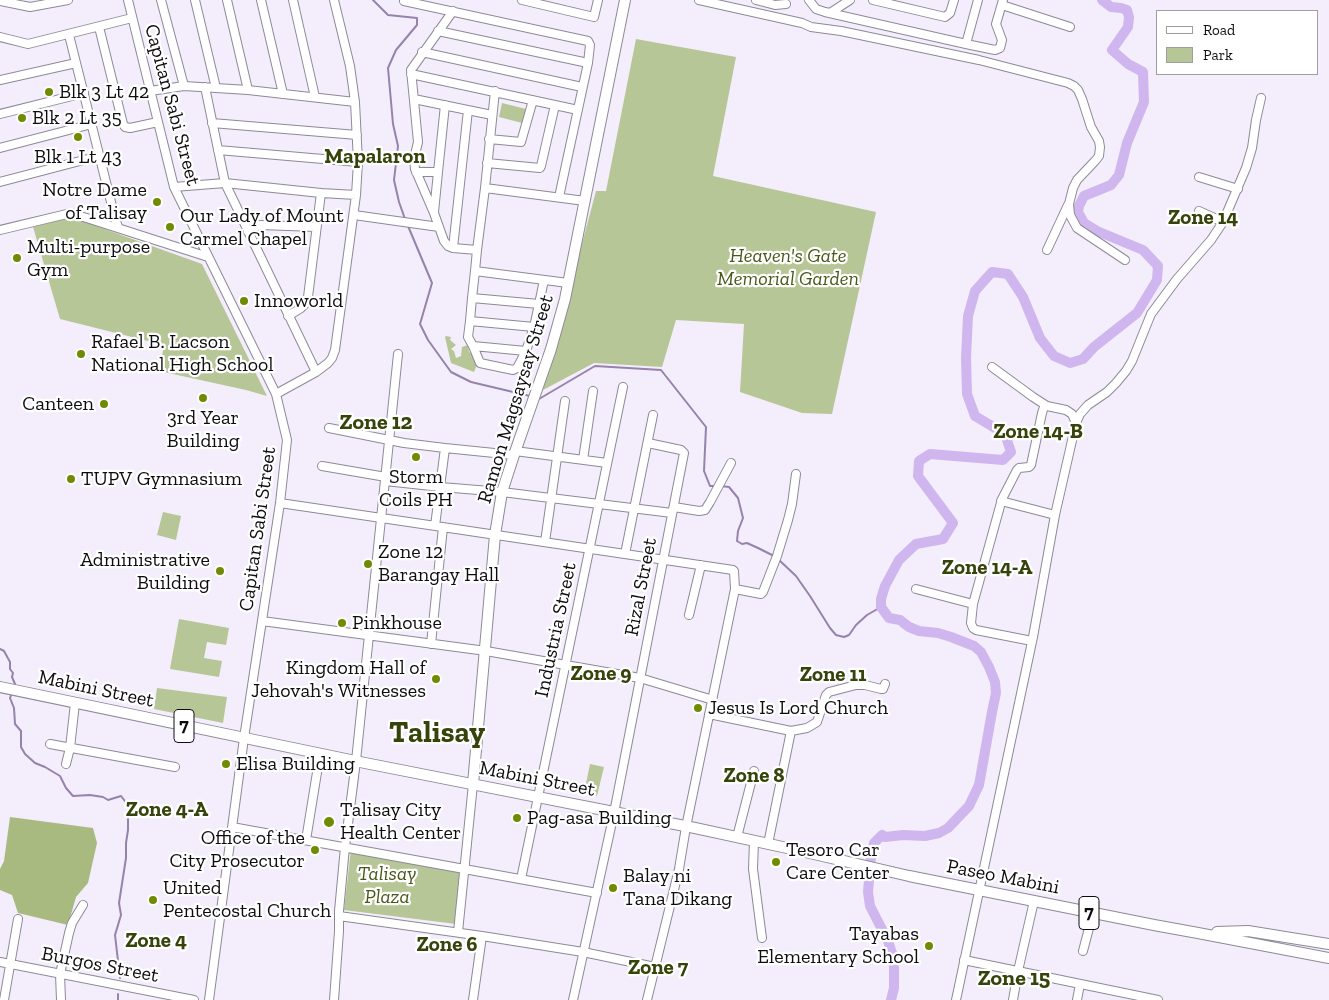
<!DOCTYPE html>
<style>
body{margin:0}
#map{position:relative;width:1329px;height:1000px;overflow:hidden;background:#f4eefc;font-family:"Zilla Slab",serif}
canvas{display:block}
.legend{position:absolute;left:1156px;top:10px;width:162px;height:65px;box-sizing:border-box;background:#fff;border:1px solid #9f9e9f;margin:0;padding:6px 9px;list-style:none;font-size:15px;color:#0e0c10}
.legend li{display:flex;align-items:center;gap:10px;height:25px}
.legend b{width:25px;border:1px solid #9f9e9f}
</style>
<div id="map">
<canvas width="1329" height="1000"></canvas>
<ul class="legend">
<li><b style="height:6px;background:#fff"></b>Road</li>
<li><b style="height:14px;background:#b7c697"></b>Park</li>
</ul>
</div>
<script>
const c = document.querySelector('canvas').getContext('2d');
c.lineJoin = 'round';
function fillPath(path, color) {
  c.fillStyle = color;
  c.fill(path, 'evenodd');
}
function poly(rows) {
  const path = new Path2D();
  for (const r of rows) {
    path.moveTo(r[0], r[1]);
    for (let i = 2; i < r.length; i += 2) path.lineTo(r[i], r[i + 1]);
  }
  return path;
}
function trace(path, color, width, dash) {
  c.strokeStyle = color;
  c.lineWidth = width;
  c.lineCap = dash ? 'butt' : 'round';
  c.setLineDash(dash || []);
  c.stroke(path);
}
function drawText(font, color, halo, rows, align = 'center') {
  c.font = font + ' "Zilla Slab",serif';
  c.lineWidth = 4.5;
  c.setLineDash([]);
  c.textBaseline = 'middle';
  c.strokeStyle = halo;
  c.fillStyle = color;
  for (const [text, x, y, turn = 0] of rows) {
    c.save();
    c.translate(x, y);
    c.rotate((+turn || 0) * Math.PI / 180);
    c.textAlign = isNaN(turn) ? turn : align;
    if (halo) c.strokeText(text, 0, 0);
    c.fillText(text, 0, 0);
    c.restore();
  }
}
const green = poly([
 [636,39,736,57,713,176,876,212,832,414,802,413,740,392,744,324,676,320,662,367,594,363,543,390,596,191,606,191],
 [502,103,526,109,522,123,499,117],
 [71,217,202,264,267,396,246,390,159,371,164,345,60,319,33,227],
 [446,336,451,337,450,340,456,345,451,349,454,351,456,358,461,356,462,347,468,345,469,352,473,354,477,365,474,372,451,363,445,337],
 [163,512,181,516,176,540,157,535],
 [179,619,229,628,226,645,207,642,204,658,222,661,219,677,170,669],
 [157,688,227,697,223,723,154,709],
 [590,764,604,767,597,796,584,793],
 [351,849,461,869,456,924,344,910]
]);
const forest = poly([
 [10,817,93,828,97,843,88,883,76,897,68,925,18,913,12,895,0,890,0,869,4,861]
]);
const stream = poly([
 [373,0,388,15,417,18,417,25,396,50,388,68,393,124,398,146,394,180,399,202,405,219],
 [408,226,432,283,420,324,428,340,451,372,471,382,530,396],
 [537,398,539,399,595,366,661,370,706,427,704,471,710,486,717,486],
 [721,486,729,487,738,498,743,518,738,531,737,541,742,544,747,543,758,548,774,556],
 [778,559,796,576,810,596,830,628,836,635,844,637,849,635,856,625,867,615,881,607],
 [0,649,4,651,10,662,10,669,13,673,12,677,15,684,14,686],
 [12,693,10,698,14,708,15,724,21,731,21,747,25,754,35,763,45,767,60,776,66,788,73,796,90,795,103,797,108,800,121,796,128,805,128,830,126,843,126,858,119,903,121,915,115,935,120,978],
 [118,1000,118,994]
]);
const river = poly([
 [891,1000,894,988,894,968,893,956,888,941,870,906,868,892,871,856,874,843,882,835,885,837,903,835,925,836,939,833,948,828,969,806,979,785,992,712,996,693,995,682,989,667,981,652,974,646,951,637,938,633,919,631,909,627,900,620,889,618,881,607,881,599,885,586,899,560,916,544,943,539,953,523,918,476,919,461,930,454,1003,460,1011,452,1005,434,975,416,967,394,966,358,968,316,975,291,992,272,1008,274,1023,297,1040,338,1054,356,1070,363,1083,359,1094,347,1137,313,1157,280,1158,266,1143,250,1097,231,1084,223,1078,212,1079,206,1084,196,1111,185,1119,175,1127,143,1144,102,1143,72,1128,64,1112,50,1128,27,1129,17,1127,10,1121,8,1111,7,1102,0]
]);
const minor = poly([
 [128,0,174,187,276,394,287,440,280,503,244,738,209,1000],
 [161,0,184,86],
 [195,0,216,88],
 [227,0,248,90],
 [261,0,283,94],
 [293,0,315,97],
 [522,0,594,17,598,0],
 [699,0,802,23,811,27,841,31,979,60,1068,83,1074,86,1078,90,1082,99,1091,127,1099,141,1100,147,1099,156,1095,161,1077,180,1073,188,1069,204,1070,215,1077,228,1125,260],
 [756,0,775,5,786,4],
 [809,0,816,9,825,12,966,44,995,50,1000,48,1002,40,996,24,1003,0],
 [873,0,945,17,950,13,954,0],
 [0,1,30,7,68,0],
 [404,1,588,41,590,45,588,63,559,197],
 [1002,5,1070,27],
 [453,11,411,70,418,142,414,159,415,169,434,213,444,241,448,246,453,248],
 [830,13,850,0],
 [99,27,123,124,125,127,130,128,158,122],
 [438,31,588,63],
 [69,35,115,218,118,227],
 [0,37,28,44,132,18],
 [966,44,978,0],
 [422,52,582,87],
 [411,74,578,110],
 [0,80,76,63],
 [205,87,225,183,316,372],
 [150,91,184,86,248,90,355,102],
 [414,99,492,115],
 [468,110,453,248,477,250],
 [0,114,84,93],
 [212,123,357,135],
 [489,139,521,142,533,100],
 [0,148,92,124],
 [218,150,358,162],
 [487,163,540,168,541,166,555,105],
 [416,172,438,172,445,105],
 [1199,177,1238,189],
 [0,182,99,156],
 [174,187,225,183,321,193,356,195],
 [485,188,495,91],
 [1199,211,1223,222],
 [434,212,438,172],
 [354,215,439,227],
 [0,230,71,213,208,257],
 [248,232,255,227,260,225,316,227],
 [1047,250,1068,205],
 [475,271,568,283],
 [472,298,539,304,534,327,470,321,472,298,475,271,477,250,485,188,585,201],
 [539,304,544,280],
 [288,316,301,308,305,304,308,297,321,193],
 [470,321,468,337,473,346,526,351,534,327],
 [473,346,480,363,513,370,517,368,526,351],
 [992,367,1033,397,1047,406],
 [276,394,316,372,328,363,332,358,335,350,356,195,358,162,355,102,350,66,334,0],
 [329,428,404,443,445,448,514,455],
 [515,451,607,463],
 [583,460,593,391],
 [322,466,386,477],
 [385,481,441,487,502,492,672,513],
 [1001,501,1055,515],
 [280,503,733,570,734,571,735,589,686,827,679,869,647,1000],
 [674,507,699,511,705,510,710,502,731,463],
 [435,526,445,448],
 [545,542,565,401],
 [625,554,653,415],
 [735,589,761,594,763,592,777,556,788,520,792,504,796,474],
 [916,589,973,604],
 [689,615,701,565],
 [262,621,486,651,640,678,713,700],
 [1032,641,976,630,973,628,971,623,973,604,1002,499,1017,470,1019,468,1029,467,1031,465,1042,413,1044,407,1047,406,1066,410,1072,414,1076,423],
 [431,644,443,527],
 [709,714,791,731,768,844],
 [791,731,807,728,817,722,826,695,829,692,856,685,865,685,881,689,883,689,885,684],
 [50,744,175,767],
 [66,764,70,748,75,703],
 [232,827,597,893],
 [737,837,754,771],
 [306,840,320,754],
 [754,841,753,869,762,938],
 [521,879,623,387],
 [339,916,482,936,583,952,655,967],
 [458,932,473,784],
 [1083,951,1093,913],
 [964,960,1158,1000],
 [0,962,194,1000],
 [4,1000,18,919],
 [61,1000,60,974,69,933,72,923,83,905],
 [334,1000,339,931,339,911,345,847,356,761,398,354],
 [473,1000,482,936],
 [573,1000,614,813,684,453,681,450,648,443],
 [956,1000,1033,637,1055,515,1076,423,1080,414,1088,405,1107,392,1116,383,1126,371,1132,361,1151,314,1177,279,1211,240,1223,222,1246,168,1252,148,1256,120,1261,98],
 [1013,1000,1018,971,1034,901],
 [1077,1000,1080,984]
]);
const major = poly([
 [0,687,365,763,695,828,801,851,909,876,1154,925,1198,933,1329,958],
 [473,784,495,535,502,492,514,455,551,349,565,299,625,0],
 [1217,932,1248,931,1329,944]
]);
const markers = [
 [49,92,5,"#708b01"],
 [22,118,5,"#708b01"],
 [78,137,5,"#708b01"],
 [157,202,5,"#708b01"],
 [170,227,5,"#708b01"],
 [17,258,5,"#708b01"],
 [244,301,5,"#708b01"],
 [81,354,5,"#708b01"],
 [203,398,5,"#708b01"],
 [104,404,5,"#708b01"],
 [416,457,5,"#708b01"],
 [71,479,5,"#708b01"],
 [368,564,5,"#708b01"],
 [220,571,5,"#708b01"],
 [342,623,5,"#708b01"],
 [436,679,5,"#708b01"],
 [698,708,5,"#708b01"],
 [226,764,5,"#708b01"],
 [517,818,5,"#708b01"],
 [329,822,6,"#708b01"],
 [315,850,5,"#708b01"],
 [776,862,5,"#708b01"],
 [613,888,5,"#708b01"],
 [153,900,5,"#708b01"],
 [929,946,5,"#708b01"]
];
const shields = [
 [184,726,20],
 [1089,913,20]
];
const shieldNames = [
 ["7",184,726],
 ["7",1089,913]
];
const poiNames = [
 ["Blk 3 Lt 42",59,92],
 ["Blk 2 Lt 35",32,118],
 ["Blk 1 Lt 43",78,157,"center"],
 ["Notre Dame",147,190,"right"],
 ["of Talisay",147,213,"right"],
 ["Our Lady of Mount",180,216],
 ["Carmel Chapel",180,239],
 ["Multi-purpose",27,247],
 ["Gym",27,270],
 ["Innoworld",254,301],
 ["Rafael B. Lacson",91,342],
 ["National High School",91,365],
 ["Canteen",94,404,"right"],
 ["3rd Year",203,418,"center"],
 ["Building",203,441,"center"],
 ["Storm",416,477,"center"],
 ["Coils PH",416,500,"center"],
 ["TUPV Gymnasium",81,479],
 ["Zone 12",378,552],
 ["Barangay Hall",378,575],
 ["Administrative",210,560,"right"],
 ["Building",210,583,"right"],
 ["Pinkhouse",352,623],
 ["Kingdom Hall of",426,668,"right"],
 ["Jehovah's Witnesses",426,691,"right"],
 ["Jesus Is Lord Church",708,708],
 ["Elisa Building",236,764],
 ["Talisay City",340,810],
 ["Health Center",340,833],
 ["Pag-asa Building",527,818],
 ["Office of the",305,838,"right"],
 ["City Prosecutor",305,861,"right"],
 ["Tesoro Car",786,850],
 ["Care Center",786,873],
 ["Balay ni",623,876],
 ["Tana Dikang",623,899],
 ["United",163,888],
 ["Pentecostal Church",163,911],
 ["Tayabas",919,934,"right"],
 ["Elementary School",919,957,"right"]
];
const streetNames = [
 ["Capitan Sabi Street",172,105,75],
 ["Ramon Magsaysay Street",516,399,-73],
 ["Capitan Sabi Street",258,529,-82],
 ["Rizal Street",641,587,-79],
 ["Industria Street",556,630,-78],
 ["Mabini Street",96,689,12],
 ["Mabini Street",537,779,11],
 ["Paseo Mabini",1003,877,11],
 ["Burgos Street",100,965,11]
];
const parkNames = [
 ["Heaven's Gate",788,256],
 ["Memorial Garden",788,279],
 ["Talisay",387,874],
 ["Plaza",387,897]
];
const neighbourhoodNames = [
 ["Mapalaron",375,157],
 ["Zone 14",1203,218],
 ["Zone 14-B",1038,432],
 ["Zone 14-A",987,568],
 ["Zone 9",601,674],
 ["Zone 11",833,675],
 ["Zone 8",754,776],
 ["Zone 4-A",167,810],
 ["Zone 4",156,941],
 ["Zone 6",447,945],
 ["Zone 7",658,968]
];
const quarterNames = [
 ["Zone 12",376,423],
 ["Zone 15",1014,979]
];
const townNames = [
 ["Talisay",437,733]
];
fillPath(green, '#b7c697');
fillPath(forest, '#a8ba80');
trace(stream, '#9583ab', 2);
trace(river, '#cfb6ee', 10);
trace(minor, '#8e8996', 10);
trace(major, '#8e8996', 12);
trace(minor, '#fff', 8);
trace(major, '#fff', 10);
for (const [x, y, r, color] of markers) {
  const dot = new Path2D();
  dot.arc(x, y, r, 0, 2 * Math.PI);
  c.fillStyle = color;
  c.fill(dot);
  trace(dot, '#fff', 2);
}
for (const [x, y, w] of shields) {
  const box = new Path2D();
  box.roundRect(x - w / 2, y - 16.5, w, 33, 4);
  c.fillStyle = '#fff';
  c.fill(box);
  trace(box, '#0e0c10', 1);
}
drawText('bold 19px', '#0e0c10', null, shieldNames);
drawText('20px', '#0e0c10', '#fff', poiNames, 'left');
drawText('20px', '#0e0c10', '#fff', streetNames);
drawText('italic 20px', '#485818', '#fff', parkNames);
drawText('bold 21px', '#36430a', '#fff', neighbourhoodNames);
drawText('bold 22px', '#36430a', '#fff', quarterNames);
drawText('bold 30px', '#36430a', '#fff', townNames);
</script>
